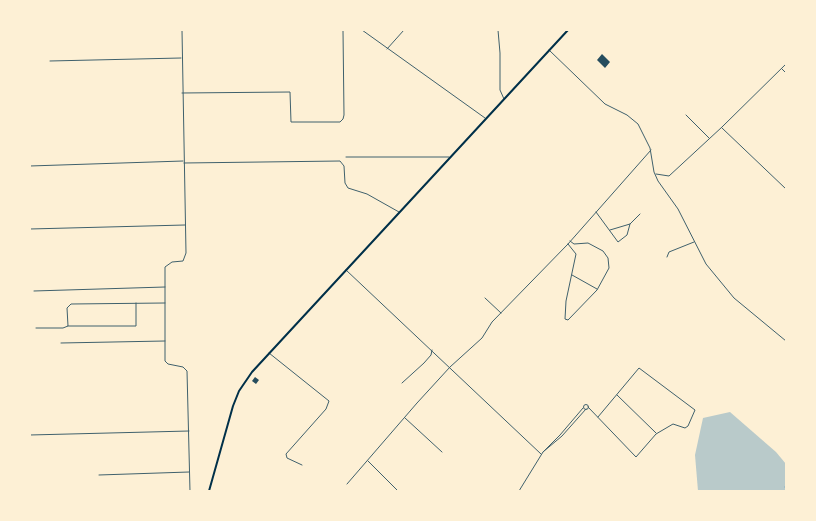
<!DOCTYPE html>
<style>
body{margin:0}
#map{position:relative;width:816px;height:521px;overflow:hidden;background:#fdf0d5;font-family:Poppins,sans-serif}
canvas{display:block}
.frame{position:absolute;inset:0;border:31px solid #fdf0d5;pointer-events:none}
</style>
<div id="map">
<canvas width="816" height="521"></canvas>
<div class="frame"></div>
</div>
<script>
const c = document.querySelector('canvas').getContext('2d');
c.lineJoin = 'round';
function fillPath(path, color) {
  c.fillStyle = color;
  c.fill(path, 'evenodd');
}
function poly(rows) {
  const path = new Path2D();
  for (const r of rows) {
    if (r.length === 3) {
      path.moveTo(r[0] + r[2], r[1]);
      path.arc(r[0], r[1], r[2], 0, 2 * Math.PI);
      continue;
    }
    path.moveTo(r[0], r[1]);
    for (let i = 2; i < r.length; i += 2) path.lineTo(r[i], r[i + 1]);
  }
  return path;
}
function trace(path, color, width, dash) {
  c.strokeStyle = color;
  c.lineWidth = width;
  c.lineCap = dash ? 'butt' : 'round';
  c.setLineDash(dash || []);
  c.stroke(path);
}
const green = poly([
 [730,412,776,452,786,464,786,491,698,491,695,455,703,418]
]);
const stream = poly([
 [785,487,786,489]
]);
const building = poly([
 [602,54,610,62,605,68,597,60],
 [255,377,259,380,256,384,252,381]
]);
const minor = poly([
 [182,30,186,253,183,261,172,262,165,267,165,361,168,364,183,367,187,371,190,491],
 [362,30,485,118],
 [498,30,500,53,500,90,504,99],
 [387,49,404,30],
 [549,50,605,104,627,115,638,124,650,148,654,172,658,181,678,209,706,264,734,298,786,341],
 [50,61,181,58],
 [782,69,786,73],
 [182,93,290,92,291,122,340,122,343,119,344,115,343,30],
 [686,115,709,138],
 [722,128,786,189],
 [346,157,449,157],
 [184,163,340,161,344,166,345,183,348,188,367,194,399,212],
 [30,166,183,161],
 [656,174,669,176,722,127,786,64],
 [596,212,618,242,627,235,630,224],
 [30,229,185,225],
 [610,230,630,224,640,214],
 [568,244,576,254,566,301,565,319,568,320,597,290,609,268,608,258,603,251,588,243,574,244,570,241],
 [667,257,669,252,694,242],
 [346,270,541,454],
 [572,275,597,289],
 [34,291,165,287],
 [485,298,501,313],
 [68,326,136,326,136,303],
 [36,328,63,328,68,326,67,308,71,304,165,303],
 [61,343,165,341],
 [269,353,329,401,326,409,286,454,287,458,302,465],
 [402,383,424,363,431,355,432,350],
 [617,395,656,433],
 [586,407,2.5],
 [588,407,636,457,656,434,673,424,685,428,688,426,695,410,639,368,598,417],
 [405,418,442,452],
 [30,435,189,431],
 [543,452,562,436,586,409],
 [368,461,398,491],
 [99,475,189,472],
 [347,484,417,403,450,367,482,338,492,322,568,244,651,150],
 [519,491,543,452,560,435,583,408]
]);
const secondary = poly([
 [209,491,233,406,239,391,252,372,568,30]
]);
fillPath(green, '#b9caca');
trace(stream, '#669bbc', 1);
fillPath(building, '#264d5e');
trace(minor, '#3f606c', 1);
trace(secondary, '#003049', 2);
</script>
